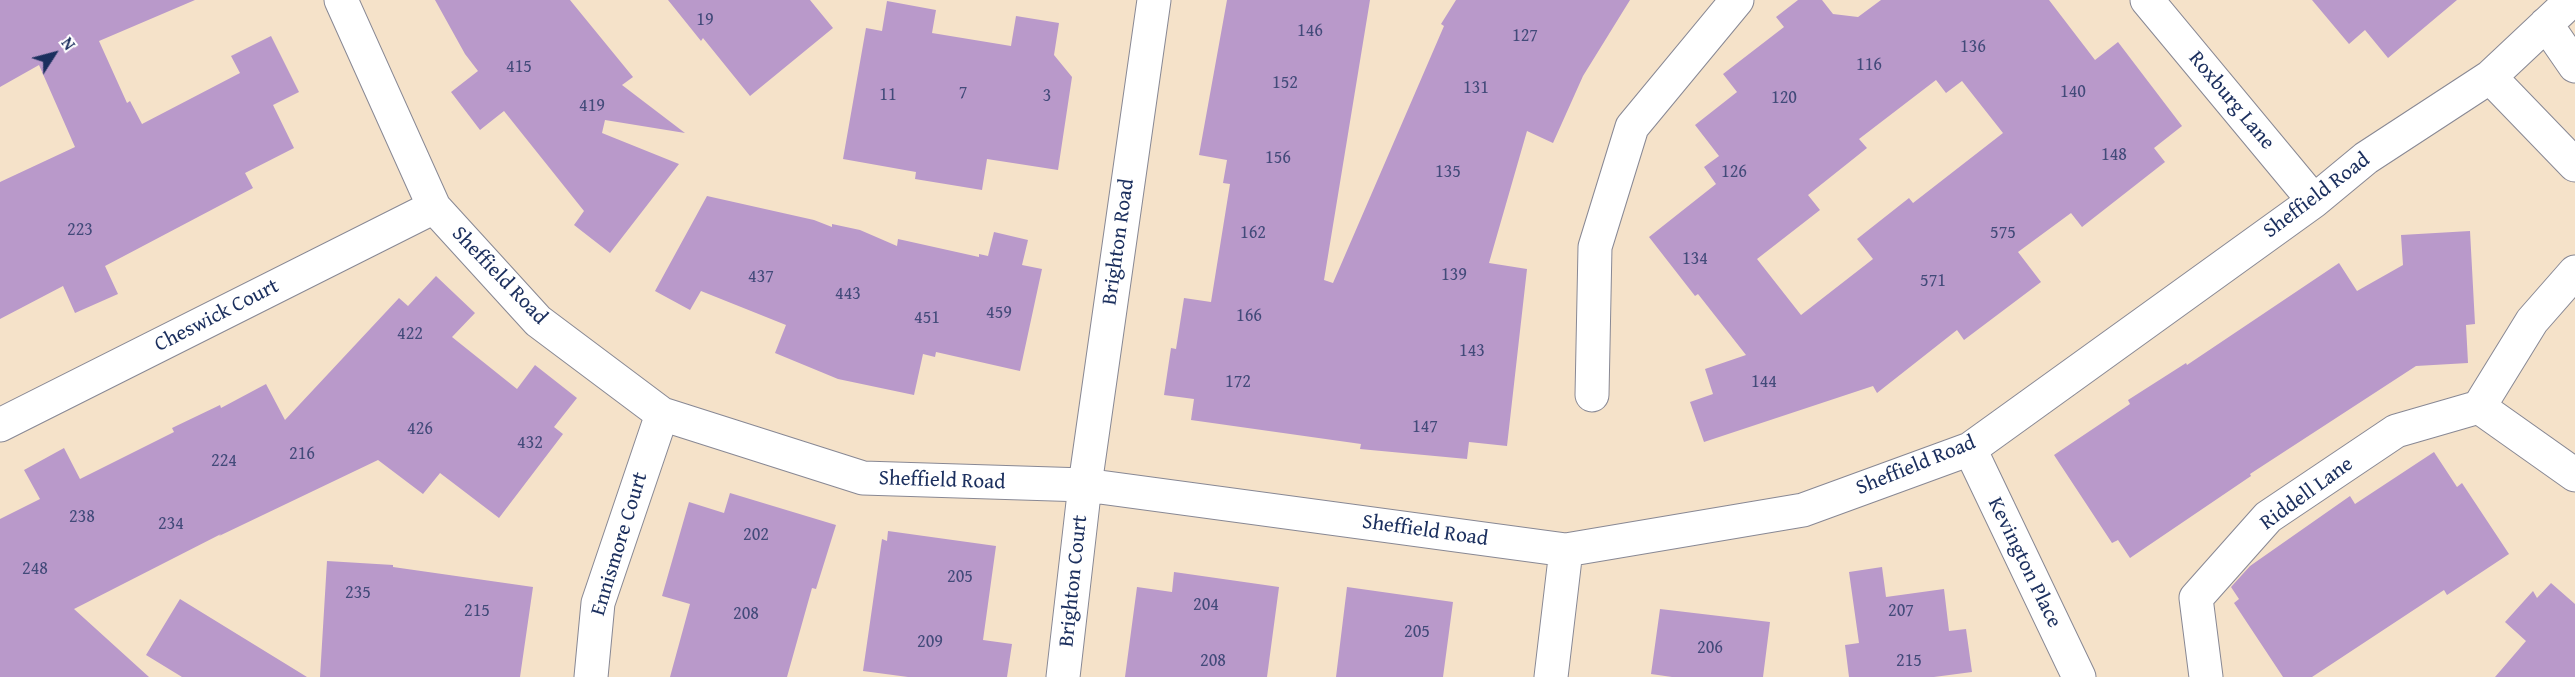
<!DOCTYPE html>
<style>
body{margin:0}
#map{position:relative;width:2575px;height:677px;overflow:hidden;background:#f5e2c9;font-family:"Gentium Book Plus",serif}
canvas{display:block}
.north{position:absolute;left:24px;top:24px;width:60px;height:60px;-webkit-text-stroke:4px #fff;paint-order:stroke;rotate:54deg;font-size:16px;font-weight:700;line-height:24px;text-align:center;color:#1b2f5e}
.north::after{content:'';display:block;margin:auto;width:21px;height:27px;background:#1b2f5e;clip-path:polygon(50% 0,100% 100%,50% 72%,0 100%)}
</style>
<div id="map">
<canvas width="2575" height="677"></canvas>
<div class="north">N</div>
</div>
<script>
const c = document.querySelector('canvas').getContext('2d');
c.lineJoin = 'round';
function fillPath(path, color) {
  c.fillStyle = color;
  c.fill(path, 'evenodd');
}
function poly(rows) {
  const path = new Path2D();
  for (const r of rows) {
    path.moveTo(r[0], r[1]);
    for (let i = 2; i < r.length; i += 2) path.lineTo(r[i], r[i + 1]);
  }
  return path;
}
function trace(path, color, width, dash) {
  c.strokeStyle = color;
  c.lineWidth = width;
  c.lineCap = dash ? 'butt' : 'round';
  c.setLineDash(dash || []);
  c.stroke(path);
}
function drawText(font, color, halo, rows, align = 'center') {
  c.font = font + ' "Gentium Book Plus",serif';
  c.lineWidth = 4.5;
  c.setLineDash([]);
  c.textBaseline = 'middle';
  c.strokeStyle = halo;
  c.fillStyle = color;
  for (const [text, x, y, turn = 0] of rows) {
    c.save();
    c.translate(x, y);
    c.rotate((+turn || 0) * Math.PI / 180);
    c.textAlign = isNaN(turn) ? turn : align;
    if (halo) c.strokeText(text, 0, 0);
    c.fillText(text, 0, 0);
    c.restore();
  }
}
const building = poly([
 [0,0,195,0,99,41,127,103,130,101,142,124,240,73,231,56,271,36,299,92,273,105,294,148,245,173,253,188,105,266,118,294,75,313,63,286,0,319,0,182,75,147,39,65,0,87],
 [435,0,570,0,633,77,622,85,685,133,605,120,602,133,679,164,610,253,574,225,584,211,504,111,480,130,451,92,478,71,465,54],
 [668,0,810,0,833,28,750,96,703,38,701,41],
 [1227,0,1370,0,1324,280,1333,283,1444,26,1441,24,1456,0,1630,0,1583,76,1553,143,1527,131,1489,263,1527,269,1507,446,1469,442,1467,459,1360,449,1361,444,1191,420,1194,399,1164,395,1171,348,1176,349,1184,298,1211,302,1230,184,1223,183,1227,160,1199,155],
 [1798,0,1822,0,1833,14,1858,17,1881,0,2049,0,2095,60,2118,42,2182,126,2154,148,2165,162,2082,227,2071,213,2018,252,2041,282,1964,340,1957,330,1877,393,1873,386,1704,442,1690,402,1713,394,1705,369,1746,355,1698,294,1695,296,1649,237,1716,184,1704,167,1719,156,1695,125,1737,92,1723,74,1784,27,1776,17],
 [1936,80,1946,93,1962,81,2003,133,1913,203,1909,198,1857,239,1873,259,1801,315,1757,259,1820,210,1808,195,1867,148,1859,139],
 [2312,0,2457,0,2388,58,2365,30,2349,44],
 [887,1,936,10,932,33,1011,46,1016,16,1059,23,1054,55,1072,77,1058,170,987,159,982,190,915,179,916,172,843,159,866,28,882,31],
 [707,196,814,220,832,227,832,224,860,230,897,246,898,239,979,257,979,254,988,256,994,232,1028,240,1022,265,1042,269,1020,371,936,352,935,357,923,354,914,395,838,379,775,353,786,325,701,291,690,310,655,291],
 [2470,231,2475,324,2466,325,2468,363,2416,366,2250,474,2251,476,2130,558,2118,540,2112,543,2054,455,2130,404,2128,400,2186,363,2187,365,2339,263,2357,291,2403,265,2401,235],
 [436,276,475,313,452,337,517,389,535,365,577,398,554,427,563,434,499,518,440,473,423,494,378,460,219,536,221,534,74,609,149,677,0,677,0,519,40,499,24,470,64,448,80,479,174,432,172,428,220,405,221,408,266,384,285,420,399,298,408,306],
 [2434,452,2457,487,2462,483,2509,554,2447,595,2444,590,2312,677,2283,677,2234,603,2239,599,2231,587,2250,566,2350,496,2355,504],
 [730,493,836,525,816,589,812,588,787,677,670,677,690,604,662,596,689,502,724,513],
 [888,531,996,546,983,640,1012,644,1007,677,908,677,863,671,882,539,887,541],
 [327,561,393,565,393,567,533,587,520,677,320,677],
 [1882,567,1886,597,1944,589,1949,631,1966,629,1972,672,1934,677,1849,677,1845,645,1859,643,1849,572],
 [1174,572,1279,587,1267,677,1125,677,1137,587,1172,592],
 [2551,583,2575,604,2575,677,2495,677,2526,641,2505,622,2533,591,2537,598],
 [1347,587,1453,602,1443,677,1336,677],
 [180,599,307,677,182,677,146,655],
 [1660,609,1770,622,1763,677,1672,677,1651,674]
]);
const street = poly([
 [341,0,434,207,538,321,662,414,863,478,1085,485,1566,550,1803,510,1970,449,2314,201,2366,158,2490,77,2572,0],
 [2147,0,2314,201],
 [2546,24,2575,66],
 [2490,77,2575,165],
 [1592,395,1595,247,1632,127,1737,0],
 [2479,407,2532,321,2575,272],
 [2479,407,2575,475],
 [0,425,434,207],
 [1970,449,2079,677],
 [591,677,598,603,662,414],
 [1063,677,1085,485,1154,0],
 [1551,677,1566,550],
 [2206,677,2196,598,2268,517,2396,431,2479,407]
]);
const numberNames = [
 ["19",705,20],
 ["146",1310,31],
 ["127",1525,36],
 ["136",1973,47],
 ["116",1869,65],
 ["415",519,67],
 ["152",1285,83],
 ["131",1476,88],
 ["140",2073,92],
 ["7",963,93],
 ["11",888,95],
 ["3",1047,96],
 ["120",1784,98],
 ["419",592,106],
 ["148",2114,155],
 ["156",1278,158],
 ["135",1448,172],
 ["126",1734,172],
 ["223",80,230],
 ["162",1253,233],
 ["575",2003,233],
 ["134",1695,259],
 ["139",1454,275],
 ["437",761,277],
 ["571",1933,281],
 ["443",848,294],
 ["459",999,313],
 ["166",1249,316],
 ["451",927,318],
 ["422",410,334],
 ["143",1472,351],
 ["172",1238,382],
 ["144",1764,382],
 ["147",1425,427],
 ["426",420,429],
 ["432",530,443],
 ["216",302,454],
 ["224",224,461],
 ["238",82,517],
 ["234",171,524],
 ["202",756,535],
 ["248",35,569],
 ["205",960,577],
 ["235",358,593],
 ["204",1206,605],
 ["215",477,611],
 ["207",1901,611],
 ["208",746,614],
 ["205",1417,632],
 ["209",930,642],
 ["206",1710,648],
 ["208",1213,661],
 ["215",1909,661]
];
const streetNames = [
 ["Roxburg Lane",2231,101,50],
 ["Sheffield Road",2317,196,-37],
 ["Brighton Road",1119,242,-82],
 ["Sheffield Road",499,276,46],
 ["Cheswick Court",217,316,-27],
 ["Sheffield Road",1916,466,-22],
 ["Sheffield Road",942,481,2],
 ["Riddell Lane",2307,494,-36],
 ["Sheffield Road",1425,531,8],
 ["Ennismore Court",620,544,-73],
 ["Kevington Place",2024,563,64],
 ["Brighton Court",1074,581,-84]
];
fillPath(building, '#b999ca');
trace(street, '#888894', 35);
trace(street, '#fff', 33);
drawText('18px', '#424a79', null, numberNames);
drawText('21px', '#1b2f5e', '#fff', streetNames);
</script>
